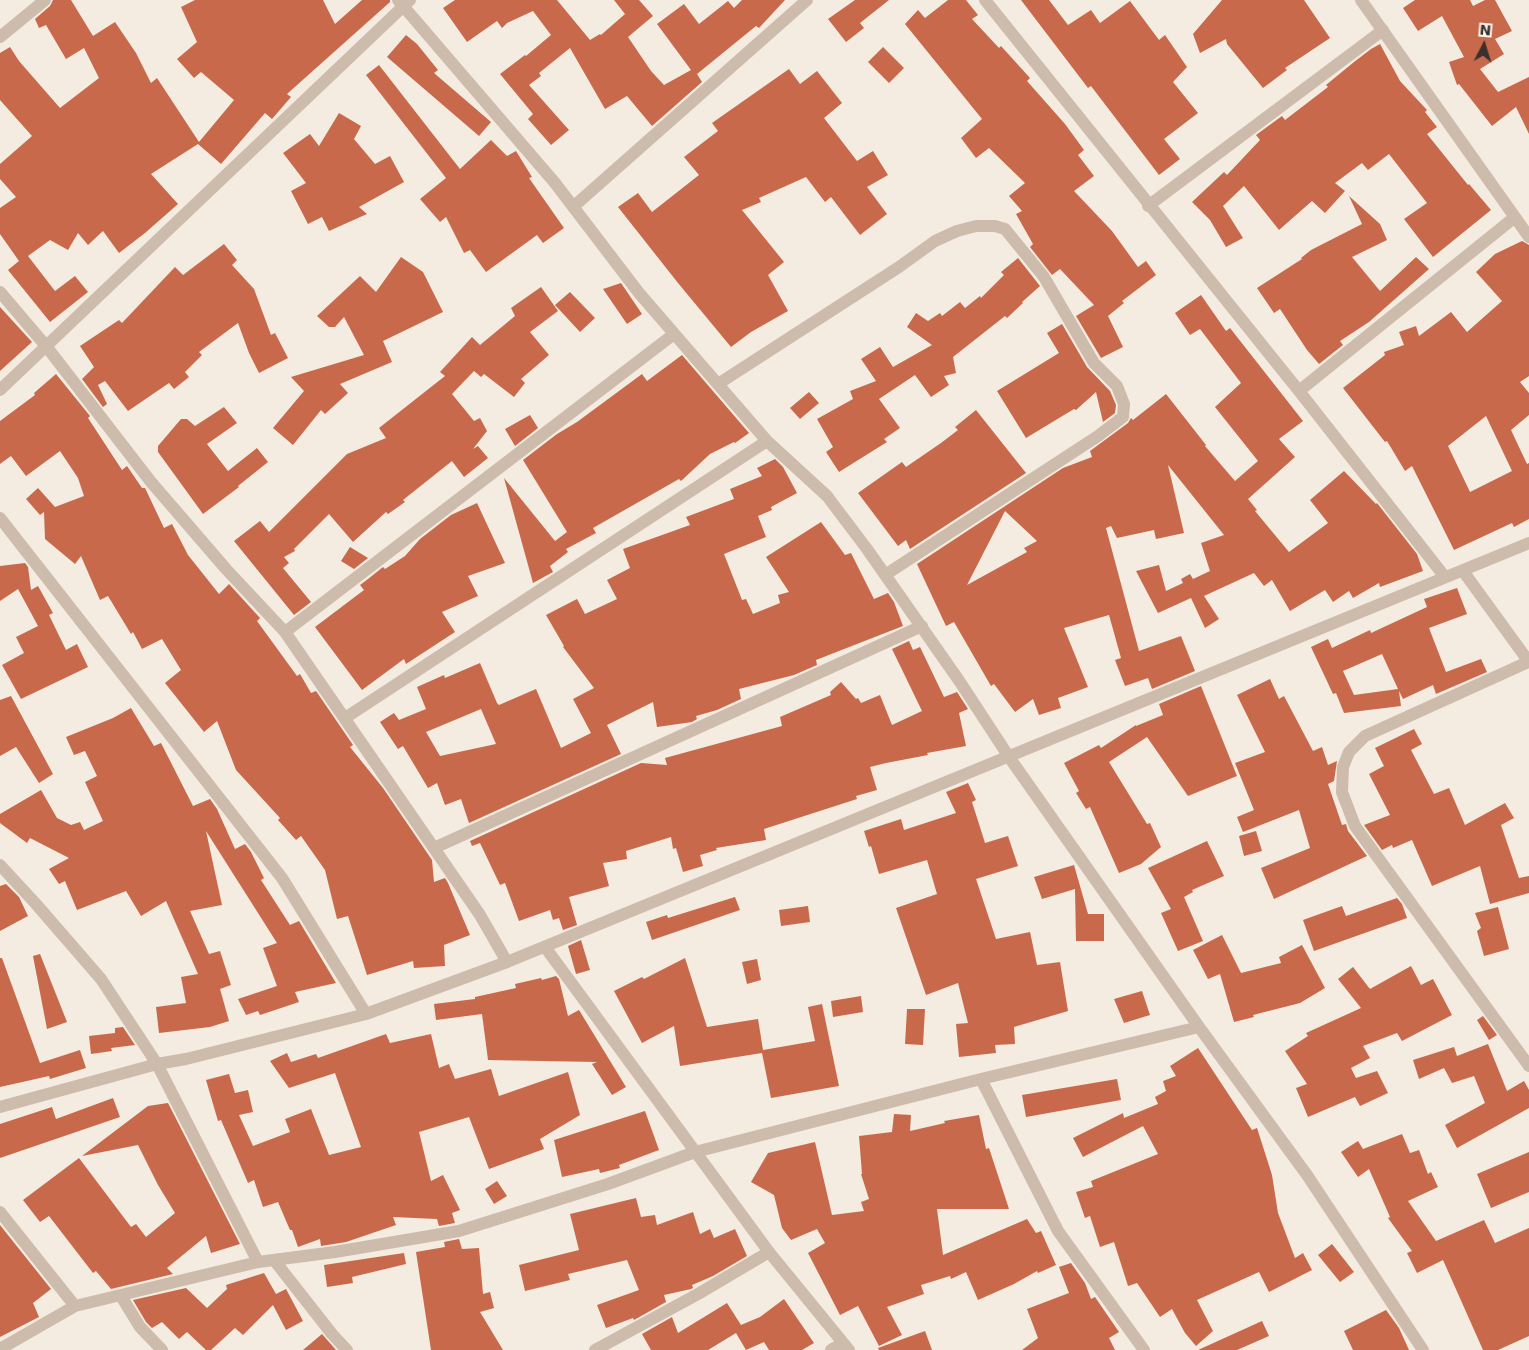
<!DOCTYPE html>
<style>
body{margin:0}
#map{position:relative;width:1529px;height:1350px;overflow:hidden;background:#f4ebe1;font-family:"DejaVu Sans",sans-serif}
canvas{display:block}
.north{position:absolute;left:1459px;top:20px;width:50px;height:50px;-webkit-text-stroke:4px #fbf5ee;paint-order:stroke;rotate:5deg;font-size:14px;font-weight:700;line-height:20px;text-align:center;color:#3b302b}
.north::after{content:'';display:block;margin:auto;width:18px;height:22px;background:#3b302b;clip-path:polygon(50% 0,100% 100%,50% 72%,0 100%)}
</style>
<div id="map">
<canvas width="1529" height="1350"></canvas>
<div class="north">N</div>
</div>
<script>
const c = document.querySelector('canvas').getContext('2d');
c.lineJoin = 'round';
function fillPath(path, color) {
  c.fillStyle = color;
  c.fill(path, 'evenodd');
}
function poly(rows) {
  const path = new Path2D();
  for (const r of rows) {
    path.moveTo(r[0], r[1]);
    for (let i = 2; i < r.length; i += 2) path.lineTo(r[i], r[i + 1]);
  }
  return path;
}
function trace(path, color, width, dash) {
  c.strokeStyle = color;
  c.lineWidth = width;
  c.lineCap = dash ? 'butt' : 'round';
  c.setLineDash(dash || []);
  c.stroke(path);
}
const building = poly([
 [53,0,71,0,93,36,115,22,136,53,151,83,157,78,199,142,234,100,201,72,194,78,177,59,197,42,181,7,195,0,323,0,335,24,362,0,390,0,390,2,287,94,291,97,272,119,265,113,221,164,198,144,151,174,178,204,145,233,119,253,103,231,88,245,78,233,68,250,50,240,28,256,55,291,75,276,88,292,50,322,8,270,19,261,0,234,0,208,16,197,0,179,0,164,32,136,0,100,0,53,10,47,19,61,60,108,99,78,84,48,66,59,46,25,39,28,35,19,50,6],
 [455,0,557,0,590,40,600,34,601,35,625,14,614,0,639,0,653,16,628,37,651,71,664,85,691,70,657,24,684,4,699,24,728,1,734,8,742,0,785,0,759,28,756,26,697,74,702,82,652,126,627,96,605,109,570,48,539,73,541,76,529,85,569,130,551,145,528,119,533,114,500,74,525,55,526,56,551,35,533,11,507,23,502,28,497,21,467,42,443,8],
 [855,0,889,0,860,23,864,28,846,42,828,19],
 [948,0,966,0,978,15,972,19,999,48,1001,46,1030,78,1027,81,1065,124,1084,150,1078,155,1094,176,1074,191,1112,231,1138,267,1146,261,1156,275,1122,301,1124,303,1108,316,1123,347,1101,358,1076,316,1094,305,1060,269,1052,275,1030,247,1033,244,1016,214,1022,211,1009,196,1025,183,989,148,976,158,961,138,982,119,905,24,918,10,925,18],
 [1021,0,1049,0,1068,25,1091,10,1100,23,1130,1,1159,40,1165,35,1187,67,1173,82,1198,113,1164,139,1180,159,1159,175,1091,86,1088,88],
 [1222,0,1304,0,1330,38,1285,68,1287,70,1263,88,1227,44,1226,39,1200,53,1193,34],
 [1415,0,1470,0,1473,6,1485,0,1495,0,1512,31,1495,39,1504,54,1480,69,1498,92,1529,77,1529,134,1516,107,1492,126,1459,84,1457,85,1449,62,1464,57,1442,16,1418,31,1403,8],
 [406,35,417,44,438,70,434,73,491,122,479,136,387,57],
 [1380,44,1400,81,1427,110,1425,112,1437,127,1427,134,1468,185,1469,184,1491,210,1433,257,1404,219,1427,203,1389,154,1368,170,1362,163,1335,183,1345,191,1325,213,1312,201,1279,230,1244,186,1223,206,1243,238,1226,247,1210,220,1192,202,1224,172,1227,175,1260,140,1256,135,1282,116,1285,120,1328,87,1326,85,1354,62,1371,49],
 [883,47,904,68,889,83,868,62],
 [379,65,460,169,491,140,507,156,516,151,532,177,529,178,564,228,543,243,537,235,486,272,470,250,464,253,446,217,440,222,420,199,446,178,366,75],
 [789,69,800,84,817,71,842,103,824,118,857,161,873,151,888,175,867,187,887,214,860,235,831,197,825,202,806,177,759,198,761,202,742,210,784,262,768,275,788,311,751,332,731,347,678,283,618,207,638,193,652,212,699,175,684,157,718,131,712,123],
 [339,113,361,126,354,139,375,164,390,156,404,182,359,207,367,214,329,231,322,217,308,224,291,191,306,183,283,153,310,134,319,146],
 [1349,196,1380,224,1387,240,1352,257,1380,291,1416,257,1429,269,1369,322,1340,341,1343,345,1319,364,1307,350,1280,309,1274,313,1257,288,1302,259,1301,258,1311,250,1362,224],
 [1522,241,1529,245,1529,376,1520,382,1529,393,1529,415,1511,430,1527,464,1529,463,1529,519,1514,527,1512,523,1454,550,1412,466,1405,471,1387,441,1385,442,1343,388,1385,355,1384,352,1404,345,1399,332,1416,326,1419,336,1451,312,1467,332,1502,301,1476,272,1495,254],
 [1486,416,1512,471,1470,492,1448,446],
 [224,244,237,260,232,265,254,289,271,335,275,333,288,358,259,373,249,353,238,323,199,352,202,355,185,372,189,377,174,389,169,383,128,411,105,381,98,385,107,404,103,407,82,379,94,367,80,346,119,320,122,323,175,267,183,275],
 [401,257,423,272,443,312,383,341,392,362,340,384,348,393,325,414,321,410,293,445,273,428,304,391,291,377,364,355,344,317,335,327,329,327,317,316,360,276,376,292],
 [1018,258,1040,286,1022,302,1023,303,1007,318,1005,316,953,357,956,373,944,376,949,385,931,397,915,375,879,399,900,428,884,439,887,442,839,472,826,452,833,447,817,419,853,399,850,391,876,381,861,359,880,347,893,367,932,345,907,327,916,313,928,321,940,313,942,316,960,302,965,308,980,296,981,298,1004,275,1001,272],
 [621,283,642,314,627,324,603,289],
 [541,287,558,311,530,332,549,355,521,379,525,383,514,397,484,374,481,377,474,371,452,394,474,421,480,418,487,431,473,449,478,446,488,458,464,477,452,461,403,500,405,502,388,514,386,512,353,542,329,514,294,549,295,551,284,557,289,563,283,568,311,602,294,615,234,541,260,521,269,532,347,454,386,438,379,428,445,376,440,372,472,337,480,345,515,316,511,308],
 [570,292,595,318,580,332,555,305],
 [1201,295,1226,331,1230,328,1303,421,1279,439,1295,457,1248,499,1257,510,1255,511,1289,552,1328,523,1310,500,1344,471,1376,504,1377,503,1417,554,1423,571,1380,587,1379,583,1353,598,1349,591,1333,602,1325,590,1290,611,1272,580,1264,586,1254,573,1204,596,1219,619,1205,628,1191,598,1158,613,1136,571,1159,565,1166,591,1183,583,1181,579,1190,574,1193,579,1210,571,1201,543,1224,535,1168,465,1184,533,1156,539,1154,530,1117,538,1111,526,1106,528,1139,651,1181,636,1195,671,1152,689,1148,678,1125,686,1115,660,1121,658,1109,615,1064,628,1088,687,1058,698,1061,708,1039,715,1033,699,1015,712,994,684,991,686,954,622,946,626,917,564,1063,468,1092,457,1090,451,1128,423,1131,418,1133,420,1166,394,1206,445,1205,446,1235,481,1258,461,1215,407,1241,383,1200,329,1190,335,1175,313],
 [1005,511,1037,541,1024,548,1027,552,967,585],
 [0,307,32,342,0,371],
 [1062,324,1087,367,1110,391,1116,405,1115,413,1103,422,1096,392,1076,410,1074,409,1026,438,997,391,1059,353,1047,333],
 [682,355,749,433,735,443,734,442,710,454,681,481,679,479,593,528,596,533,566,549,568,552,550,566,553,572,533,583,504,478,555,541,567,532,523,460,557,434,577,422,642,374,647,381],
 [56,374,90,416,88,418,122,470,127,466,142,488,145,488,164,528,172,524,188,555,219,594,229,584,260,618,257,621,297,676,300,674,311,693,316,691,353,745,350,747,383,788,432,860,434,882,445,878,448,883,470,935,444,945,445,966,414,968,413,961,367,975,348,916,337,919,325,870,301,836,296,840,278,820,280,818,236,770,217,721,204,732,165,683,181,670,162,639,142,649,133,632,131,634,108,596,100,600,81,556,75,564,45,539,44,512,40,515,26,499,38,488,55,507,84,496,78,478,60,451,26,476,11,456,0,464,0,421,35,395,34,393],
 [809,392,819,403,800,419,790,408],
 [224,407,237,423,207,444,228,471,257,448,268,462,238,486,239,487,203,514,158,452,158,446,181,419,187,419,195,426],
 [976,410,1026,473,910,549,906,540,898,546,858,493,902,462,906,467,941,443,958,430,955,427],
 [530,415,538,428,515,446,505,429],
 [775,459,783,467,797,493,771,507,772,510,758,516,766,537,724,554,742,600,746,599,753,614,780,603,778,595,789,592,766,557,821,522,845,555,851,553,874,599,888,593,894,602,903,626,816,660,817,665,794,675,739,689,741,699,717,710,696,716,697,719,692,722,657,727,653,702,607,725,621,754,469,823,461,799,445,805,437,783,428,788,403,746,398,749,380,722,394,713,399,720,426,709,417,687,444,675,445,678,480,663,497,703,499,705,536,689,561,748,591,733,573,699,594,688,563,647,564,646,546,615,577,599,585,614,617,599,607,580,630,568,623,549,690,525,686,517,734,499,730,489,762,476,757,468],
 [481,709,496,744,440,756,426,732],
 [477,503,505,563,468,576,478,596,442,612,455,632,406,664,404,659,362,690,315,627,364,590,360,585,368,579,383,567,385,569,405,556,420,539,451,515],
 [350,547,368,558,354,569,341,561],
 [25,563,28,567,31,590,38,586,53,613,49,615,66,650,77,644,88,667,21,699,2,665,24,653,16,637,38,626,18,589,0,601,0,566],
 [1457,588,1467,614,1429,628,1446,672,1481,659,1487,672,1436,694,1433,685,1403,699,1399,691,1401,706,1344,713,1336,693,1333,694,1311,647,1328,639,1332,648,1370,630,1371,633,1427,607,1424,599],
 [1382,654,1398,689,1354,695,1343,671],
 [909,641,913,650,920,647,944,697,957,692,968,709,959,713,966,746,927,753,928,755,886,763,870,767,877,790,856,796,857,799,764,829,766,840,716,848,717,850,700,855,703,866,683,872,676,848,673,849,671,837,626,851,627,859,603,863,609,886,569,897,577,925,563,930,559,918,553,920,550,910,519,921,505,883,500,885,480,843,472,846,470,841,641,763,667,765,665,758,782,726,780,717,831,695,830,692,841,682,856,699,858,698,861,703,880,695,892,725,922,711,892,649],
 [1270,679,1279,699,1284,696,1313,751,1322,747,1328,765,1337,761,1334,781,1328,784,1342,825,1346,824,1348,831,1367,856,1274,899,1261,868,1310,848,1299,810,1243,832,1237,817,1254,810,1235,763,1265,752,1237,695],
 [1201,686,1237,776,1188,796,1147,737,1109,762,1147,824,1150,823,1161,847,1141,864,1119,873,1090,807,1086,809,1076,793,1079,791,1064,763,1099,745,1101,748,1136,725,1136,726,1163,715,1159,704],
 [11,696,53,774,39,783,16,747,0,756,0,700],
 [131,708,154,746,161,743,193,806,210,799,217,809,235,849,245,844,251,852,264,878,261,880,290,925,299,921,336,983,295,992,299,1002,260,1015,258,1011,246,1015,238,999,277,986,263,948,277,943,206,831,222,905,190,911,209,954,220,951,231,985,220,989,229,1021,210,1027,159,1033,156,1007,186,1003,181,977,198,974,166,901,141,916,126,891,77,910,65,881,59,884,49,869,69,858,30,838,27,843,0,823,0,814,41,790,57,818,71,825,80,822,84,830,103,821,85,782,97,776,85,751,74,755,66,737,113,718],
 [1414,729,1422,744,1411,750,1434,794,1449,788,1465,825,1505,803,1514,818,1501,825,1519,878,1529,876,1529,893,1490,904,1480,866,1432,886,1412,840,1393,848,1392,845,1382,850,1364,825,1390,815,1369,774,1384,766,1375,748],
 [968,783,976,800,972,802,985,843,1008,836,1018,866,976,879,996,939,1030,932,1037,965,1060,962,1068,1011,1014,1027,1015,1044,995,1045,996,1053,959,1057,956,1024,968,1023,958,983,926,995,896,908,937,894,927,860,879,874,871,846,869,847,864,831,901,819,904,830,956,813,946,792],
 [1256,831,1262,851,1244,856,1239,836],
 [1207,841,1224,876,1192,890,1193,892,1184,897,1203,941,1178,951,1161,913,1171,909,1148,868],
 [1074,865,1088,914,1104,914,1104,941,1076,941,1075,889,1042,899,1034,877],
 [6,884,19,897,28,916,0,931,0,886],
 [735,897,740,910,652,940,646,922,667,915,668,918],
 [1397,898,1402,904,1407,918,1314,951,1303,920,1342,906,1346,916],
 [808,906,810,922,781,926,779,910],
 [1498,907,1509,949,1484,956,1477,931,1481,928,1475,913],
 [1222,935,1241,973,1281,963,1279,957,1302,945,1325,988,1300,1003,1253,1015,1254,1017,1234,1022,1220,974,1208,979,1193,950],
 [581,940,590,970,576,974,568,946],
 [40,954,67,1022,47,1029,33,956],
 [0,958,2,958,40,1063,80,1050,86,1068,50,1079,49,1076,0,1087],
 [685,958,707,1027,758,1019,763,1050,815,1041,808,1007,822,1004,839,1086,771,1098,762,1053,680,1066,674,1026,642,1043,614,991,642,977,644,979],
 [757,959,761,980,747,984,742,962],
 [1411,966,1421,985,1433,979,1452,1015,1402,1041,1397,1033,1363,1046,1370,1058,1351,1068,1356,1078,1377,1071,1388,1093,1360,1106,1355,1097,1308,1117,1296,1088,1307,1084,1285,1051,1308,1036,1306,1033,1361,1008,1338,979,1353,967,1370,989],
 [556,976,559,979,568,1016,579,1010,626,1087,612,1095,592,1064,597,1062,488,1060,482,1014,436,1020,434,1004,475,999,475,997,516,988,515,984,541,978,542,980],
 [1142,991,1150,1015,1124,1023,1114,999],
 [861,996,863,1012,833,1017,831,1001],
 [907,1009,925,1009,923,1045,905,1044],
 [1483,1016,1497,1035,1489,1040,1477,1020],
 [123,1027,135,1045,111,1048,112,1051,91,1054,89,1036,115,1033,115,1028],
 [386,1034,390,1043,431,1034,439,1068,449,1064,455,1079,491,1069,499,1096,568,1072,580,1115,540,1139,544,1149,489,1169,469,1117,419,1132,431,1181,443,1175,460,1210,452,1213,455,1223,439,1226,437,1219,393,1217,396,1225,346,1242,321,1246,320,1239,298,1247,292,1230,290,1230,278,1202,263,1207,254,1180,248,1183,221,1120,218,1121,206,1080,229,1074,235,1093,248,1090,253,1112,239,1115,253,1146,290,1132,285,1119,311,1109,329,1155,361,1147,335,1073,289,1088,270,1061,287,1053,291,1062,316,1054,318,1058],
 [1488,1044,1507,1091,1524,1081,1529,1090,1529,1108,1457,1148,1445,1125,1485,1103,1474,1076,1452,1083,1444,1068,1419,1079,1413,1060,1454,1047,1457,1056],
 [1198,1048,1252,1130,1257,1128,1272,1175,1278,1213,1295,1258,1303,1253,1312,1270,1269,1292,1259,1272,1197,1300,1213,1331,1196,1346,1185,1333,1172,1309,1160,1317,1137,1283,1128,1286,1114,1242,1100,1247,1090,1216,1085,1218,1076,1192,1093,1187,1091,1181,1158,1154,1143,1126,1083,1157,1073,1138,1123,1113,1124,1118,1158,1104,1155,1097,1166,1091,1163,1081,1176,1076,1170,1066],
 [1117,1079,1121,1100,1026,1117,1022,1095],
 [113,1098,120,1117,0,1158,0,1124,52,1107,56,1119],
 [168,1103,240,1244,211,1253,206,1236,167,1268,173,1274,111,1289,96,1271,93,1273,49,1216,40,1222,23,1200,79,1158,131,1227,136,1224,146,1237,175,1213,158,1185,138,1145,82,1156,148,1106],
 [645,1111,659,1150,619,1165,620,1168,600,1173,599,1169,562,1177,554,1140],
 [894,1114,911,1115,910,1131,945,1123,944,1121,979,1115,986,1149,989,1148,1009,1209,937,1209,943,1255,1027,1219,1036,1233,1041,1231,1056,1265,1038,1273,1037,1271,1014,1284,978,1300,966,1272,951,1279,950,1276,921,1285,924,1294,887,1307,902,1335,879,1346,858,1306,840,1315,808,1253,825,1243,817,1229,791,1240,782,1228,774,1195,751,1182,768,1153,815,1142,832,1215,864,1211,861,1202,869,1199,861,1174,862,1174,859,1136,892,1132],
 [1402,1134,1410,1153,1419,1150,1428,1174,1431,1172,1438,1187,1408,1201,1436,1241,1484,1220,1495,1243,1529,1228,1529,1336,1498,1350,1483,1350,1443,1260,1417,1273,1407,1253,1412,1251,1388,1218,1390,1217,1369,1169,1358,1177,1341,1152,1358,1141,1363,1149],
 [1529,1152,1529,1192,1491,1208,1477,1174],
 [497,1181,507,1196,494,1204,485,1189],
 [636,1198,641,1217,655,1215,657,1225,693,1212,700,1234,710,1229,714,1238,735,1229,747,1256,713,1276,692,1285,693,1288,691,1289,664,1295,666,1302,634,1320,633,1318,606,1328,597,1305,639,1290,627,1260,568,1274,570,1280,525,1291,519,1265,579,1250,570,1214],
 [0,1225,51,1289,33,1303,39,1317,0,1337],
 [459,1239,462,1249,479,1248,483,1294,490,1292,494,1308,480,1312,503,1350,431,1350,416,1252,445,1247,444,1242],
 [1332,1244,1354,1272,1340,1282,1318,1255],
 [404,1253,406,1264,352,1277,353,1283,327,1287,324,1265],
 [1071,1263,1085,1283,1091,1299,1095,1297,1119,1332,1109,1338,1115,1350,1022,1350,1038,1338,1027,1309,1069,1293,1059,1267],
 [264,1273,276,1294,286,1289,303,1321,286,1330,273,1305,243,1335,235,1328,211,1350,206,1350,187,1332,179,1339,162,1322,152,1328,146,1322,133,1300,186,1288,207,1308,227,1289,226,1285],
 [784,1299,814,1343,802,1350,769,1350,764,1342,746,1350,736,1333,708,1350,651,1350,642,1334,672,1317,678,1333,727,1303,741,1325,760,1317],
 [1386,1310,1399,1328,1409,1350,1353,1350,1344,1331],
 [1262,1321,1269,1336,1237,1350,1198,1350],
 [925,1331,932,1350,879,1350,878,1348],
 [322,1334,336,1350,303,1350]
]);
const street = poly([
 [398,0,555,183,639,293,767,441,827,496,867,549,960,682,1009,757,1199,1027,1307,1175,1423,1350],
 [985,0,1299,391,1445,577],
 [1361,0,1529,237],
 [0,37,45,0],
 [1148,206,1383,30],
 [573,207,807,0],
 [0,292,46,346,151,482,226,569,285,632,480,915,507,962],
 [718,384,899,267,935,241,957,231,976,226,995,226,1005,229,1044,277,1094,363,1117,386,1124,404,1123,417,1098,436,885,575],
 [0,390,410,0],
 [1299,391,1515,217],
 [0,518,282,878,366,1014],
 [1463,571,1529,662],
 [285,632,674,334],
 [1528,662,1365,736,1349,752,1343,767,1342,792,1355,826,1529,1066],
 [345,718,767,441],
 [434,848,922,626],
 [0,865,36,904,101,979,157,1064,258,1262],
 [545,947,769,1252,849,1350],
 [981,1079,1058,1231,1144,1350],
 [0,1107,157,1064,186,1059,366,1014,507,962,1529,543],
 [0,1212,75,1306],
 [274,1260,332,1334,347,1350],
 [121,1296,140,1327,162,1350],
 [0,1349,75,1306,258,1262,335,1252,459,1231,608,1184,695,1152,981,1079,1199,1027],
 [595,1350,698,1294,769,1252],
 [831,1350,843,1343]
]);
fillPath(building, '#c8694b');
trace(street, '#cdbbac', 12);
</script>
